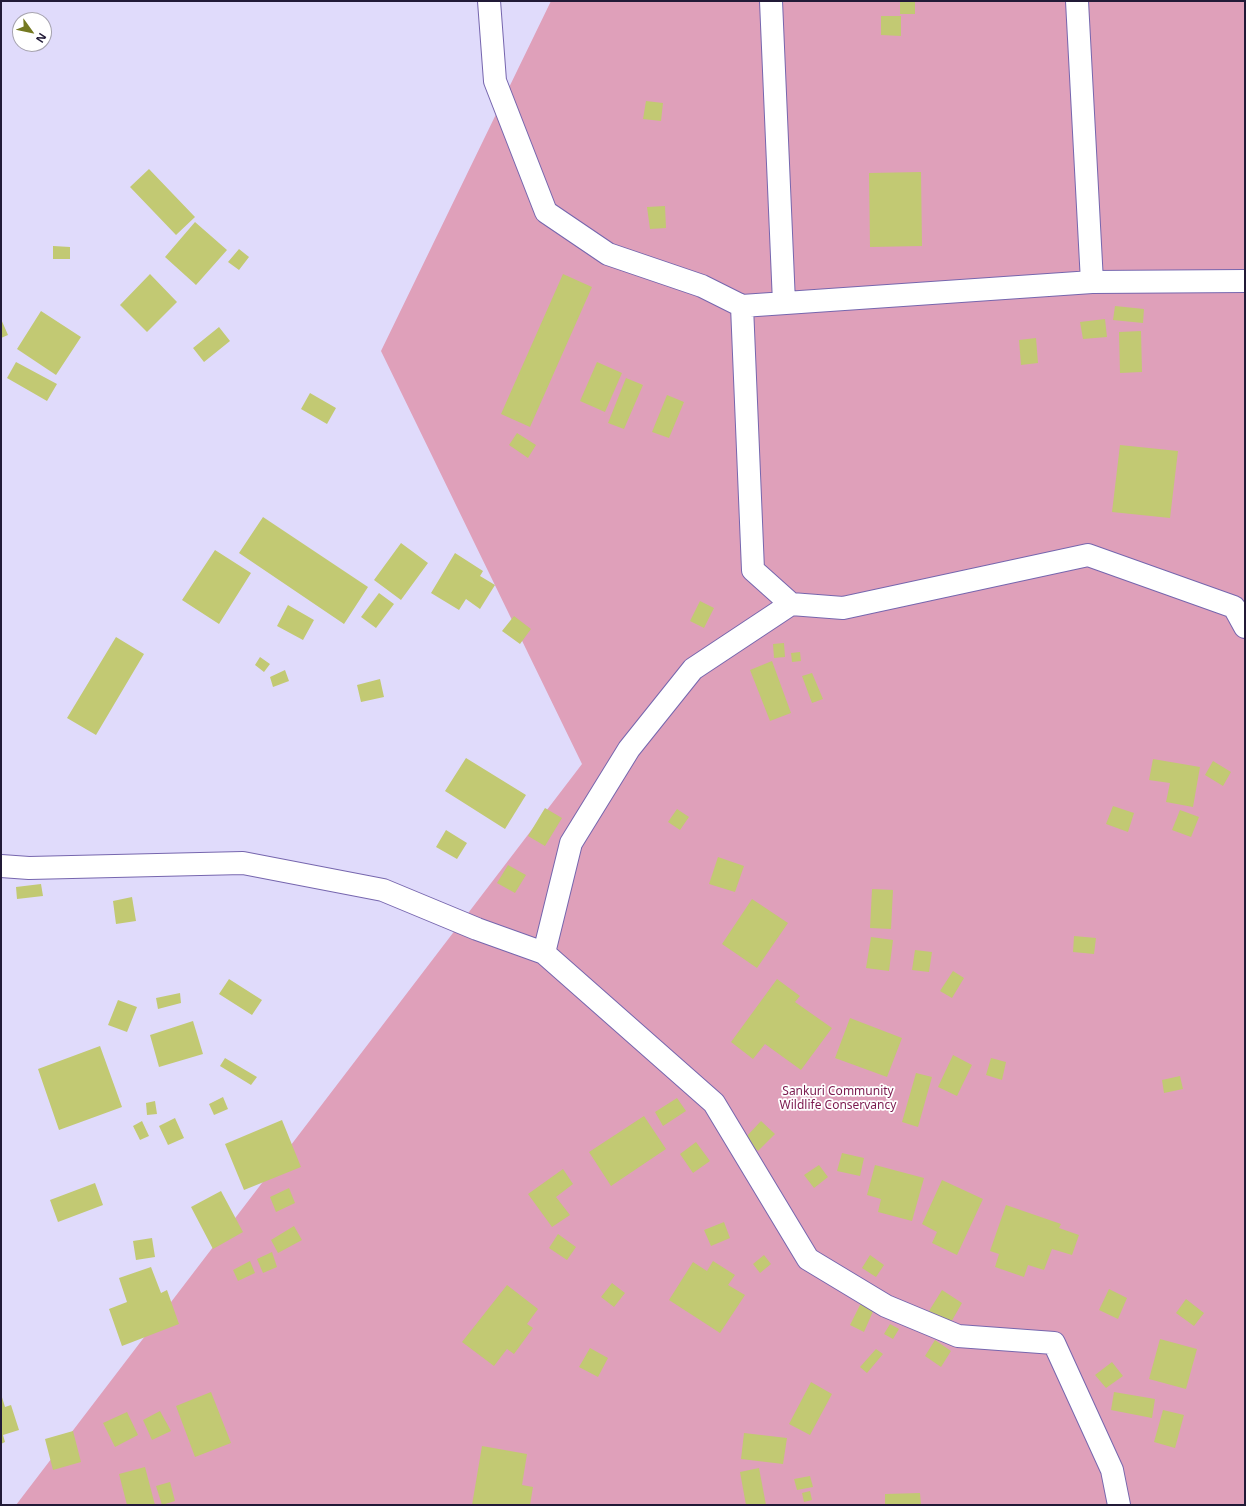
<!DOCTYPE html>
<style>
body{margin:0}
#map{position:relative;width:1246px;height:1506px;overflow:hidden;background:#e0dbfb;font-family:"Noto Sans",sans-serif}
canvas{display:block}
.frame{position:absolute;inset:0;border:2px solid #211a37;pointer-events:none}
.north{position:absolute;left:12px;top:12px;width:40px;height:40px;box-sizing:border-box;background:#fff;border:1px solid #a6a3af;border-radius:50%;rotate:123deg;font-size:11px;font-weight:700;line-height:16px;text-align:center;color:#211a37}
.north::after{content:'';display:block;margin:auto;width:14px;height:18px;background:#747921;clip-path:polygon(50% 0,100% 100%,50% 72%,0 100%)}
</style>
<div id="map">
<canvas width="1246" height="1506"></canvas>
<div class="frame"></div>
<div class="north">N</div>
</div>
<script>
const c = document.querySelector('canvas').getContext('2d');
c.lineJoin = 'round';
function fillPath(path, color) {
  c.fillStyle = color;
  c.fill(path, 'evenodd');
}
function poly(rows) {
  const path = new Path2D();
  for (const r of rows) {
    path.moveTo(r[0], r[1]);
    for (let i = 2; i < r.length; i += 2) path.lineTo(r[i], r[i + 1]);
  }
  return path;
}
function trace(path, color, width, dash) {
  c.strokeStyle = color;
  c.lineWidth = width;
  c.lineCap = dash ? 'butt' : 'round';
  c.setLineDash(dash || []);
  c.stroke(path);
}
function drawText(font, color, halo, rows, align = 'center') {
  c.font = font + ' "Noto Sans",sans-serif';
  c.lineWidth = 3.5;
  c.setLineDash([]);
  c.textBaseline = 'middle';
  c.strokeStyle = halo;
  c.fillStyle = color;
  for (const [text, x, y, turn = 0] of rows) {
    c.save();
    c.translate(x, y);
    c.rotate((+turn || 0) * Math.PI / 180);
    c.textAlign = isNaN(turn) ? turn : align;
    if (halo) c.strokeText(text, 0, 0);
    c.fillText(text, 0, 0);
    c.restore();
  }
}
const green = poly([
 [551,1,1245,1,1245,1505,16,1505,582,764,381,351]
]);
const building = poly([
 [900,1,915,1,915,14,900,14],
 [881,16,901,16,901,36,881,35],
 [646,101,663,103,661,121,643,119],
 [149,169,195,217,176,235,130,187],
 [921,172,922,246,870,247,869,173],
 [665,206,666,228,650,229,647,207],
 [195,222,227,250,196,285,165,257],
 [53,246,70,247,70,259,53,259],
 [239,249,249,257,239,270,228,262],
 [150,274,177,302,147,332,120,305],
 [563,274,592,287,530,427,501,414],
 [1115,306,1144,309,1143,323,1113,320],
 [41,311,81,337,56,375,17,349],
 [1,319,8,335,1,338],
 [1105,319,1107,337,1083,339,1080,322],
 [219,327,230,341,204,362,193,348],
 [1141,331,1142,372,1120,373,1119,332],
 [1036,338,1038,363,1021,365,1019,340],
 [16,362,57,384,47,401,7,378],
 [597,362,622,373,605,412,580,401],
 [626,378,643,385,624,429,608,423],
 [310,393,336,408,327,424,301,409],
 [667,395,684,402,669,438,652,432],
 [517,433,536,445,528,458,509,445],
 [1120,445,1178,451,1170,518,1112,512],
 [263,517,368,587,344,624,239,553],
 [401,543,428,563,401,600,374,580],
 [215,550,251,573,219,624,182,600],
 [455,553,483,571,480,576,495,585,480,609,466,599,459,610,431,593],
 [379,593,394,604,376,628,361,617],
 [700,601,714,608,704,628,690,621],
 [288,605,314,620,303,640,277,626],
 [514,616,531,629,520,644,502,631],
 [116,637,144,654,96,735,67,718],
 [784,643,785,657,774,658,773,644],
 [800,652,801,661,792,662,791,653],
 [260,657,270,664,264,672,255,665],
 [772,661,791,713,770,721,750,670],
 [285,670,289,681,273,687,270,677],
 [812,673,823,699,812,703,802,676],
 [380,679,384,697,361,702,357,685],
 [466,758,526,795,505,829,445,791],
 [1153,759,1200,767,1193,807,1166,802,1170,783,1149,780],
 [1213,761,1231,772,1223,786,1205,775],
 [1113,806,1134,813,1128,832,1106,824],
 [545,808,562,818,545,846,528,836],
 [677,809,689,817,680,830,668,822],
 [1180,810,1199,817,1191,837,1172,830],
 [446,830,467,843,457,859,436,847],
 [718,857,744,866,735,892,709,884],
 [508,865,526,875,515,893,497,883],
 [41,884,43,896,17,899,16,887],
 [872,889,893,890,891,929,870,928],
 [132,897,136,921,116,924,113,901],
 [752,899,788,923,757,968,722,944],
 [1074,936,1096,938,1094,954,1073,952],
 [871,937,893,940,889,971,866,968],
 [915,950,932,952,929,972,912,970],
 [953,971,964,978,952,998,940,991],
 [229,979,262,1000,252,1015,219,994],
 [777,979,800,996,795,1002,832,1028,801,1070,765,1044,753,1059,731,1042],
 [180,993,181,1003,158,1009,156,998],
 [118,1000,137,1007,127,1032,108,1025],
 [850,1018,902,1038,887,1077,835,1058],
 [193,1021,203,1054,159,1067,150,1035],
 [100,1046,122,1107,59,1130,38,1069],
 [953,1055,972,1065,957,1096,938,1087],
 [225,1058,257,1077,251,1085,220,1066],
 [991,1058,1006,1062,1002,1080,986,1075],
 [916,1073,932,1077,918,1127,902,1122],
 [1180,1076,1183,1089,1164,1093,1162,1080],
 [223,1097,228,1109,214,1115,209,1104],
 [677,1098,686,1111,663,1126,655,1112],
 [155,1101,157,1114,147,1115,146,1103],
 [644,1116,666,1149,611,1186,589,1152],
 [175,1118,184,1138,168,1145,159,1126],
 [282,1120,301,1167,244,1190,225,1144],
 [142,1121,149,1136,140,1140,133,1126],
 [761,1121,775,1134,758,1151,745,1138],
 [696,1142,710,1161,693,1173,680,1154],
 [842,1153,864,1158,860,1176,837,1171],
 [819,1165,828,1177,814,1188,804,1175],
 [875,1165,924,1178,912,1221,878,1212,881,1199,867,1195],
 [563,1169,573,1184,556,1197,570,1215,552,1227,528,1194],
 [942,1180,983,1199,957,1255,932,1243,937,1232,922,1224],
 [95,1183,103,1205,58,1222,50,1200],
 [289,1188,295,1203,276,1212,270,1197],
 [221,1191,243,1232,213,1249,191,1207],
 [1006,1205,1061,1224,1059,1228,1079,1235,1072,1255,1052,1249,1044,1270,1028,1265,1024,1277,995,1267,999,1254,990,1251],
 [724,1222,730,1238,711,1246,704,1230],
 [294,1226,302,1240,278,1253,271,1240],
 [558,1234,576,1247,567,1260,549,1248],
 [152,1238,155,1257,136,1260,133,1241],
 [272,1252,277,1267,263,1273,257,1259],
 [764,1255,771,1264,760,1273,753,1264],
 [870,1255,884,1265,876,1277,862,1268],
 [250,1261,255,1273,238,1281,233,1270],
 [713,1261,735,1275,728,1285,745,1295,720,1333,669,1300,693,1262,707,1271],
 [151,1267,161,1293,167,1290,179,1324,122,1346,109,1309,127,1302,119,1278],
 [612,1283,625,1293,614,1307,601,1297],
 [507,1285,538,1309,527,1324,533,1328,514,1354,507,1349,494,1366,462,1342],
 [1109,1289,1127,1298,1118,1319,1099,1310],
 [942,1290,962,1303,950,1324,929,1311],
 [1186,1299,1204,1313,1194,1326,1176,1313],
 [861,1303,874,1309,864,1332,850,1325],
 [890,1324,899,1329,893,1339,884,1334],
 [1160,1339,1197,1349,1186,1389,1149,1379],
 [935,1340,951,1351,941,1367,925,1356],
 [590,1348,608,1358,598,1377,579,1367],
 [876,1349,883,1354,867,1373,860,1367],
 [1112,1362,1123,1376,1106,1388,1095,1375],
 [811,1382,832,1394,810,1435,789,1424],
 [211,1392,231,1443,195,1457,176,1406],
 [1114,1392,1155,1399,1152,1418,1111,1410],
 [1,1394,5,1407,11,1405,19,1430,3,1435,5,1442,1,1444],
 [1163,1410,1184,1415,1175,1448,1154,1442],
 [160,1411,171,1431,152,1440,143,1420],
 [127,1412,138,1435,115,1447,103,1423],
 [73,1431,81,1462,53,1470,45,1439],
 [744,1433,787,1438,783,1464,741,1459],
 [482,1446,527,1454,522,1485,533,1487,530,1505,472,1505],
 [145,1467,155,1505,127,1505,119,1474],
 [759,1468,766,1505,746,1505,740,1472],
 [810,1476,813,1487,797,1490,794,1479],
 [170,1482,175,1501,162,1505,156,1486],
 [810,1491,812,1500,804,1502,802,1493],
 [920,1493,921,1505,885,1505,885,1494]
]);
const street = poly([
 [489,1,495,81,546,212,608,254,702,286,742,306,753,570,791,604,843,608,1088,555,1234,607,1245,627],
 [771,1,784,303],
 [1092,282,1245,281],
 [742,306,1092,282,1077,1],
 [1,866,29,868,243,863,383,890,477,929,544,953,571,843,629,749,693,669,791,604],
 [544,953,714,1103,808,1259,886,1306,958,1336,1054,1343,1112,1470,1119,1505]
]);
const parkNames = [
 ["Sankuri Community",838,1092],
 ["Wildlife Conservancy",838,1106]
];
fillPath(green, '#dfa0ba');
fillPath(building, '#c2c973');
trace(street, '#7666ae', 24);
trace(street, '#fff', 22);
drawText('12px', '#7b194e', '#fff', parkNames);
</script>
